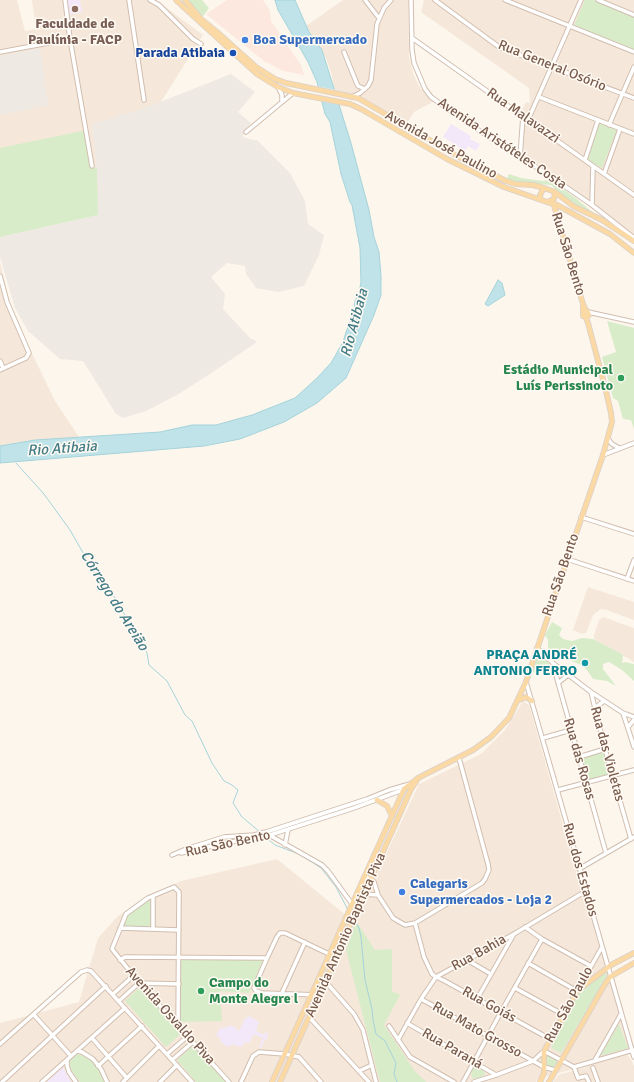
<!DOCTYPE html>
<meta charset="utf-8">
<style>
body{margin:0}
canvas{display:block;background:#fdf6ec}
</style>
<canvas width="634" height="1082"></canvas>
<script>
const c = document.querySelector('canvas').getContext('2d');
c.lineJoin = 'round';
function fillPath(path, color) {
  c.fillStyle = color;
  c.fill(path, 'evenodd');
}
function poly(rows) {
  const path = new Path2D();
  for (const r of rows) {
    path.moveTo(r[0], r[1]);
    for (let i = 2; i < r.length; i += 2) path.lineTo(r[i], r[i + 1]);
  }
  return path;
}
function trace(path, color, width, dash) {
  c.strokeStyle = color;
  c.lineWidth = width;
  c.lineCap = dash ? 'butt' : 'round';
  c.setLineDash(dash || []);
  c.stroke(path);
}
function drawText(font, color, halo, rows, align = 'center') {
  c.font = font + ' Signika,sans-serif';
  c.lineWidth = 3;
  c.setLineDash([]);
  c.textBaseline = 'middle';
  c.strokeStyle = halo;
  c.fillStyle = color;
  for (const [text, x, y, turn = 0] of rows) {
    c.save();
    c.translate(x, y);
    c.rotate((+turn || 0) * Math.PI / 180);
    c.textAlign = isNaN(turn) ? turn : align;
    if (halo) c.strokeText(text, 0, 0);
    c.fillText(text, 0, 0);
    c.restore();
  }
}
const residential = poly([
 [0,0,17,0,25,31,36,29,32,0,156,0,203,35,97,204,0,235],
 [343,0,408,0,409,57,414,76,419,86,425,94,433,102,414,112,407,123,368,103,335,96,332,76,326,58,306,26],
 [424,0,634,0,634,240,582,196,520,154,520,114,526,102,530,103,529,88,421,12],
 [0,262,12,312,55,401,81,440,0,446],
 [588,587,634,602,634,620,607,610,601,609,593,615,586,633,582,634,573,630],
 [603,617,634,628,634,662,594,639,594,635,599,620],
 [523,701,529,705,578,878,583,875,634,1053,627,1055,631,1059,634,1066,634,1082,553,1082,558,1075,587,1067,587,1066,538,1078,536,1082,0,1082,0,1023,79,1002,98,938,118,916,147,897,181,881,277,859,348,917,350,914,366,954,356,918,419,784,481,754,505,730]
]);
const commercial = poly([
 [227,0,263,0,270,11,271,21,301,65,304,75,283,71,264,61,206,14]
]);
const industrial = poly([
 [40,48,44,73,45,89,49,105,0,115,0,56],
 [231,74,255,92,238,112,251,123,244,131,243,137,253,140,257,140,290,173,305,201,308,224,324,235,319,255,304,286,279,292,256,288,246,274,245,266,227,263,211,277,225,294,223,309,249,337,257,342,210,374,177,395,146,411,123,418,116,414,83,361,60,359,28,331,15,308,0,257,0,237,98,215,97,169,92,124,145,108]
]);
const education = poly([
 [67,0,80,0,82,12,70,15],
 [451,124,471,136,470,139,480,144,476,151,468,146,465,151,443,137],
 [249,1016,259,1022,256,1031,264,1035,266,1032,268,1033,267,1036,268,1037,267,1039,265,1039,261,1048,259,1047,263,1038,254,1034,249,1043,245,1042,242,1047,240,1046,239,1047,233,1044,232,1046,229,1045,228,1047,222,1043,220,1041,221,1039,218,1038,218,1036,216,1035,220,1028,222,1029,223,1027,226,1028,227,1026,229,1027,230,1025,237,1028,236,1030,239,1031,246,1017,248,1018],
 [63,1067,71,1082,47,1082]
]);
const green = poly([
 [185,0,202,0,209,8,201,19],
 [585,0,594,0,634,17,634,50,574,25],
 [600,122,617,130,602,168,586,159],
 [87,130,92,166,97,169,98,215,0,237,0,148],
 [509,174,521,178,543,181,550,180,573,196,608,225,569,201,551,185,515,182,507,179],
 [607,321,634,328,634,429,631,420,623,419,618,401,613,398,602,357,616,352],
 [552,622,562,628,559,635,563,639,572,641,582,638,593,639,622,654,623,656,622,663,625,662,634,664,634,681,622,670,609,662,603,664,603,669,616,686,607,681,593,679,587,670,581,665,565,658,559,659,550,653,548,648,548,640,545,635],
 [538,655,540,655,544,658,552,667,532,673],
 [603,752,609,774,587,780,582,758],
 [152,898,152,927,122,926,127,915],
 [356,921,375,950,392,949,392,991,400,995,384,1025,414,1070,426,1082,380,1082,346,950],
 [180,959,263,960,249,993,220,991,222,1021,180,1022],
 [606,972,607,976,561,1053,551,1048,579,993],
 [140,987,183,1032,166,1047,125,1001],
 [619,1024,628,1048,600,1056,606,1046],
 [193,1045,226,1082,196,1082,177,1060],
 [77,1054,89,1057,102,1074,105,1082,80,1082,71,1069,69,1061],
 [548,1054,558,1060,554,1068,550,1067,547,1065,546,1057],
 [473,1065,477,1065,484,1069,485,1075,476,1079,472,1078,471,1070]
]);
const water = poly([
 [275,0,295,0,309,32,322,50,351,143,369,210,374,237,379,252,381,276,381,295,374,315,346,378,317,403,284,422,240,439,204,446,0,463,0,446,35,440,160,432,192,425,216,425,252,415,295,398,317,378,331,363,343,342,346,332,354,312,355,301,359,293,361,282,360,248,352,205,350,202,341,174,330,122,325,114,317,82,308,62,278,10,275,0],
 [498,280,502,283,505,295,488,306,485,304,498,280]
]);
const pier = poly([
 [316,86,336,90,341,105,319,101]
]);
const stream = poly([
 [16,463,44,494,70,530,94,572,115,598,147,653,149,665,167,681,185,715,192,721,212,763,224,781,232,785,238,790,233,803,242,817,260,832],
 [265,837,275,845,299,854],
 [304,857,321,868,336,887,348,910],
 [355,921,359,928,361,937,365,980,372,1009,373,1020,376,1034,385,1041,396,1063,394,1074,397,1082]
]);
const minor = poly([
 [65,0,70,39,92,166],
 [129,0,144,100],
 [150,0,159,5,193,39,201,44],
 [365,0,379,18],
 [411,0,412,50,414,63,425,89,431,97,469,124,550,176,592,205,634,238],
 [435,0,499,47,634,98],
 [505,0,634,52],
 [598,0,634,15],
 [412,38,634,195],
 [0,52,70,39],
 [344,52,357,84,358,86,365,89],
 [278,87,282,95,282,101],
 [352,97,360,93,368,86,371,80,377,24,384,8,391,0],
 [539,97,634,134],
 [528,120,581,0],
 [609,125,634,67],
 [246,132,293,93],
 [520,157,523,116],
 [585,160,598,120],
 [604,174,620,129],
 [592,205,593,166],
 [0,276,7,302,29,353,26,358,0,370],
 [588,312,634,322],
 [0,361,3,368],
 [608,439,612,444,619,448],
 [603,455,634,443],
 [581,517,634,534],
 [567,559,634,581],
 [627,579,634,560],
 [537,648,554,664,591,692,623,713,634,717],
 [554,664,554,668,606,853],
 [526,682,634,1057],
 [558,683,568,675],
 [591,692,605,749,631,839],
 [595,708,604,701],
 [623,713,634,747],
 [628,727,634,720],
 [543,738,571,730],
 [579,757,605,749],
 [558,790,634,770],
 [271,836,322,865,328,871,352,904],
 [285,845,288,830],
 [181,853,226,843,270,835,354,808,405,789],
 [172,855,186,849,224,837,254,835,266,832,367,799,389,790,410,784],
 [579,869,634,837],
 [364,877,371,879,374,882,378,895,393,918,405,925,415,923,482,883,485,879,489,870,488,864,459,758],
 [358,892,362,894,378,895],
 [415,923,424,957,432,974,436,977,443,980,550,1039],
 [525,927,542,939,591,966],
 [120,928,179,930],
 [153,929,153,896],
 [120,960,125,957,267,958],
 [467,960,491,974],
 [528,963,577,991,602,947],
 [325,981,354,1014,363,1030,376,1082],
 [139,983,179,984],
 [515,988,564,1015],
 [282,993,305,942],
 [113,994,133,976],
 [319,995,262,993,256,991,254,988,267,958,277,937,280,933,285,933,329,954],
 [421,999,544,1067,555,1070],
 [477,999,514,934],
 [119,1001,139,983],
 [34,1015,71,1056],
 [309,1017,369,1082],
 [407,1023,496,1075],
 [178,1025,179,892,174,887,148,898,126,914,112,949,141,985,229,1082],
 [389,1026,410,1057,454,1082],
 [92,1038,127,1078],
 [398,1040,421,999,436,977,514,934,586,891],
 [0,1044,81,972,87,970,91,971,192,1082],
 [77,1051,82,1052,93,1059,101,1069,107,1082],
 [167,1054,188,1036],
 [67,1060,67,1065,69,1072,76,1082],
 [172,1060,193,1042],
 [595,1060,621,1014],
 [98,1066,142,1026],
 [574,1067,578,1078,586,1076,589,1082],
 [593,1068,598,1082],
 [359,1071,372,1065],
 [2,1082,106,986],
 [42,1082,125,1008],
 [123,1082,159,1046],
 [160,1082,177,1065],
 [241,1082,253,1056,259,1052,285,1054,299,1057,321,1082],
 [463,1082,501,1012,542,939],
 [474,1082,496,1075,533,1061,544,1051,574,1067,633,1050]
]);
const major = poly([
 [176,0,257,74,278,87,293,93,350,104,361,109,447,159,504,187,541,200],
 [185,0,201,19,217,32,256,67,275,79,286,83,358,98,457,156,506,181,515,184,533,185,544,188],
 [555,192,573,206,602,220,634,241],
 [547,202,554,199,555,192,544,188,540,195,541,200,553,204,557,205,610,234,634,253],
 [553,202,583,304,586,311],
 [583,306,583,316,587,317,589,315,587,311,583,313],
 [519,700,526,697,532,701],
 [377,800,387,806,392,816],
 [272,1082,404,789,418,778,473,750,491,737,509,718,526,682,564,569,603,455,612,422,611,413,606,391,588,323,586,318],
 [280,1082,411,789,417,780],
 [540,1082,544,1073,544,1051,577,991,611,965,634,953],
 [549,1082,605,984,610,977,634,963]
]);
const markers = [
 [75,9,4,"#8d6e63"],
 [245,40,4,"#3f7fe0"],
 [233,53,4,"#1a4fb4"],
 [621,378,4,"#2e9e5b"],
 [585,663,4,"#0f9aa8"],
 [402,892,4,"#3f7fe0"],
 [201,991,4,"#2e9e5b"]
];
const educationNames = [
 ["Faculdade de",75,24],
 ["Paulínia - FACP",75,40]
];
const shopNames = [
 ["Boa Supermercado",253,40],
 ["Calegaris",410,884],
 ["Supermercados - Loja 2",410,900]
];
const transitNames = [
 ["Parada Atibaia",225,53]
];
const streetNames = [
 ["Rua General Osório",552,66,22],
 ["Rua Malavazzi",523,116,35],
 ["Avenida Aristóteles Costa",502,144,34],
 ["Avenida José Paulino",441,145,29],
 ["Rua São Bento",568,254,73],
 ["Rua São Bento",561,575,-71],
 ["Rua das Violetas",607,754,75],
 ["Rua das Rosas",579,759,74],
 ["Rua São Bento",228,844,-12],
 ["Rua dos Estados",580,870,74],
 ["Avenida Antonio Baptista Piva",346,935,-66],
 ["Rua Bahia",479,953,-29],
 ["Rua Goiás",489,1005,29],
 ["Rua São Paulo",569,1005,-61],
 ["Avenida Osvaldo Piva",170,1016,48],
 ["Rua Mato Grosso",477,1030,29],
 ["Rua Paraná",452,1049,30]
];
const leisureNames = [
 ["Estádio Municipal",613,370],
 ["Luís Perissinoto",613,386],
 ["Campo do",209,983,"left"],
 ["Monte Alegre l",209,999,"left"]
];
const cultureNames = [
 ["PRAÇA ANDRÉ",577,655],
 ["ANTONIO FERRO",577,671]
];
const waterNames = [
 ["Rio Atibaia",355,323,-75],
 ["Rio Atibaia",62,449,-4],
 ["Córrego do Areião",114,601,58]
];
fillPath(residential, '#f5e8da');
fillPath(commercial, '#fde8e0');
fillPath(industrial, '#efe9e4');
fillPath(education, '#f3e8fa');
fillPath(green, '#d8ecc9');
fillPath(water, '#bfe3e8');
trace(water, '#a5d3da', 1);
fillPath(pier, '#fdf6ec');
trace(stream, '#a5d3da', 1);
trace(minor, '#d1beb0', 5.5);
trace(major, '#dad1cd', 6);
trace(minor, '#fff', 3.5);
trace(major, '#fbd9a5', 4.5);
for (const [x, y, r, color] of markers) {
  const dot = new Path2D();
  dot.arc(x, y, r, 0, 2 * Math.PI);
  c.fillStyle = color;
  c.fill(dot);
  trace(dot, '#fffaf3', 1.5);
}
drawText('bold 14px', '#785e54', '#fffaf3', educationNames);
drawText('bold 14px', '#366cbe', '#fffaf3', shopNames, 'left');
drawText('bold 14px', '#164399', '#fffaf3', transitNames, 'right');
drawText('14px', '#7a5c4d', '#fffaf3', streetNames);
drawText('bold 14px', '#27864d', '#fffaf3', leisureNames, 'right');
drawText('bold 14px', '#0d838f', '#fffaf3', cultureNames, 'right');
drawText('italic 15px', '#437c86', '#fffaf3', waterNames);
</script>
